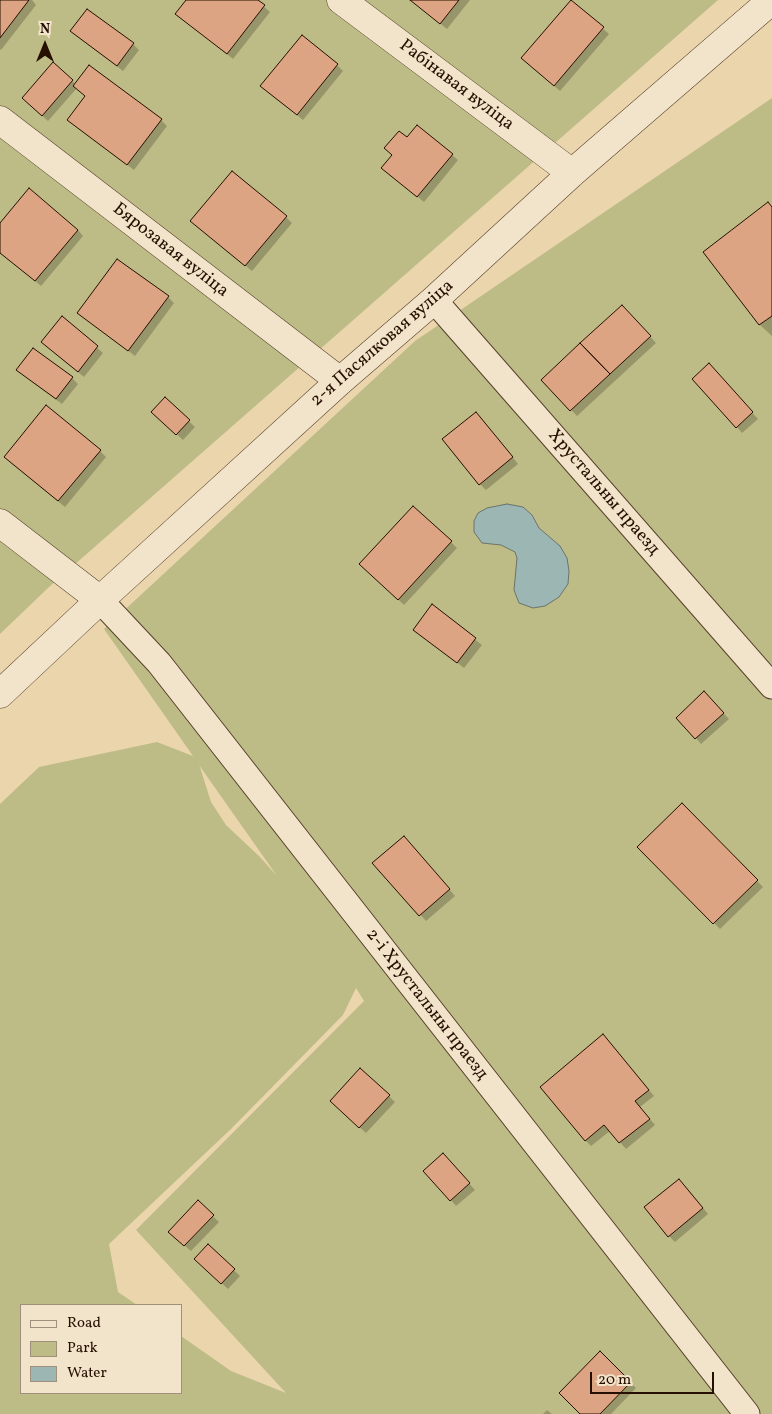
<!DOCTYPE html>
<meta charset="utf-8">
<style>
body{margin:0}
#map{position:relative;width:772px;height:1414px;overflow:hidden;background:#ebd5ad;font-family:Vollkorn,serif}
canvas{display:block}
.legend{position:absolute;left:20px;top:1304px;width:162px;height:90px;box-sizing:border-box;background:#f2e4ca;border:1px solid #a08f7a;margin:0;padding:6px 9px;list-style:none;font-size:15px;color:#260f01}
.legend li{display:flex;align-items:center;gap:10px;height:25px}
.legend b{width:25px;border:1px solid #a08f7a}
.north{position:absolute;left:20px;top:20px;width:50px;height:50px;-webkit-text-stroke:4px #f2e4ca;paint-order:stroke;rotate:0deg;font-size:14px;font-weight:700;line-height:20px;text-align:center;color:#260f01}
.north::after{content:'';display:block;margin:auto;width:18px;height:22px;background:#260f01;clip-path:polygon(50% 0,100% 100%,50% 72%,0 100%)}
.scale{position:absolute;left:590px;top:1372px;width:124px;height:22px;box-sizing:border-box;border:2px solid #260f01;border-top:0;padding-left:6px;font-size:15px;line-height:18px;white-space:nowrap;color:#260f01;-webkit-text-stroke:4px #f2e4ca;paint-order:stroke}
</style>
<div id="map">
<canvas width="772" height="1414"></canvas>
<ul class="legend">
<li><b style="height:6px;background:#f2e4ca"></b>Road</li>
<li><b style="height:14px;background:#bdbc86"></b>Park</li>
<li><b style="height:14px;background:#9bb6b3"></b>Water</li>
</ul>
<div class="north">N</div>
<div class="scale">20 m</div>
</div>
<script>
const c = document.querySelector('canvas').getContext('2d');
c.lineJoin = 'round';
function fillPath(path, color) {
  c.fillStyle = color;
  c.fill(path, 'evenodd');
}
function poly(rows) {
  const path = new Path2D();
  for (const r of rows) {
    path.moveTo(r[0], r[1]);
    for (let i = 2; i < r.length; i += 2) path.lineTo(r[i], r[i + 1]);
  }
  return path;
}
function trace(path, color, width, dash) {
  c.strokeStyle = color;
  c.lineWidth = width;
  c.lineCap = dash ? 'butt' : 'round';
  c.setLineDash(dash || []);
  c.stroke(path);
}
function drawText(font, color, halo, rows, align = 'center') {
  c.font = font + ' Vollkorn,serif';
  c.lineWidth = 4.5;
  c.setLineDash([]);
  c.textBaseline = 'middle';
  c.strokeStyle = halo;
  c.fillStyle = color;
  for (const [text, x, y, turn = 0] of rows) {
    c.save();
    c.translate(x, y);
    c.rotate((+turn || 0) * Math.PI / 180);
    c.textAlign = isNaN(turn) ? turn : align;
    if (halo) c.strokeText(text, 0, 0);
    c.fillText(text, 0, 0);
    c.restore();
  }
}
const green = poly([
 [0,0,718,0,49,587,0,634],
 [772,98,772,1414,0,1414,0,804,39,767,157,742,193,756,104,629,415,341],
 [199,764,199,765,277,876,260,857,226,825,211,802],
 [356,988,364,1001,136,1230,286,1393,231,1371,181,1336,181,1393,21,1393,21,1305,137,1305,118,1292,109,1244,231,1129,343,1015]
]);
const water = poly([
 [507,504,523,507,532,515,539,528,560,546,567,558,569,571,568,584,559,597,545,606,533,608,519,603,514,590,517,558,515,552,501,545,482,543,474,532,474,521,478,513,487,508,507,504]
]);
const shadow = poly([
 [0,0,32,0,36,5,1,50,0,49],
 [188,0,256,0,270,12,233,59,177,14],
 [411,0,470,0,447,29],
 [571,2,609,34,560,91,529,64],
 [71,31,133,44,139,50,123,71],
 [337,65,343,71,303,120,268,92],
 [72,81,76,84,161,120,167,126,134,170,75,126,87,96,77,88,48,121,29,104],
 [407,139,452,155,458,160,424,202,389,174],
 [772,207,772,336,760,325,705,252],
 [286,217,292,223,252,271,198,226],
 [0,222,2,223,78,230,83,236,41,286,0,252],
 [168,297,174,303,135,356,78,313],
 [622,306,656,343,577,416,543,380],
 [62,318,103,353,84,377,49,348],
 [715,371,758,419,742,433,737,427],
 [24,376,72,378,78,384,62,404],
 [165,399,195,427,183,440,159,418],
 [482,419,518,464,486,490,480,484],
 [100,451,106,457,65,507,11,463],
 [451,542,457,548,404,605,367,570],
 [432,606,482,645,464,668,415,630],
 [710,699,729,719,701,744,696,738],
 [682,805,763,887,720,929,639,847],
 [410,843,455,896,426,921,374,863],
 [609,1042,654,1096,640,1107,655,1125,626,1149,610,1131,591,1146,585,1140],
 [389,1096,395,1102,366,1133,337,1107],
 [449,1161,475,1190,456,1206,451,1200],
 [685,1186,708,1214,675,1242,669,1236],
 [198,1202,219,1222,191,1251,176,1238],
 [208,1246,240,1276,228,1289,202,1265],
 [600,1352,636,1388,611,1414,581,1414],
 [547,1410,552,1414,543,1414]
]);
const building = poly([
 [0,0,29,0,0,38,0,0],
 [186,0,258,0,265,5,227,54,175,14,186,0],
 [410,0,459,0,440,24,410,0],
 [571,0,604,27,554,86,521,58,571,0],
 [87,9,134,43,117,66,70,31,87,9],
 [302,35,338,64,297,115,260,86,302,35],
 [53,62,73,80,42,116,22,98,53,62],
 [89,65,162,119,127,165,67,120,85,96,73,86,89,65],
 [417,125,453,154,417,197,381,168,392,155,384,148,399,131,407,137,417,125],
 [232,171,287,216,245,266,190,221,232,171],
 [29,188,78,230,35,281,0,253,0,223,29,188],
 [768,202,772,207,772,316,759,325,703,252,768,202],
 [117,259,169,296,128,351,77,313,117,259],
 [622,305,651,336,610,374,580,343,622,305],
 [62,316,98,346,78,372,41,342,62,316],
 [580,343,610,374,570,411,541,380,580,343],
 [33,348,73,377,56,399,16,370,33,348],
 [709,363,753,412,736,428,692,379,709,363],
 [165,397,190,420,176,435,151,412,165,397],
 [46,405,101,450,58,501,4,457,46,405],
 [476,412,513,457,479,485,442,439,476,412],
 [413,506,452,541,398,600,359,564,413,506],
 [432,604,476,638,457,663,413,630,432,604],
 [704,691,724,713,695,739,676,718,704,691],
 [682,803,758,880,713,924,637,847,682,803],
 [404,836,450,889,419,916,372,863,404,836],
 [603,1034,649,1090,635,1101,650,1119,619,1143,604,1125,585,1141,540,1087,603,1034],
 [360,1068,390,1095,359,1128,330,1101,360,1068],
 [443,1153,470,1183,450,1201,423,1171,443,1153],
 [679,1179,703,1208,668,1237,644,1207,679,1179],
 [198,1200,214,1215,184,1246,168,1232,198,1200],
 [208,1244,235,1269,221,1284,194,1259,208,1244],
 [600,1351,631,1382,600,1414,580,1414,559,1393,600,1351]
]);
const lane = poly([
 [434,300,772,686],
 [100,600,159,663,747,1414]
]);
const street = poly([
 [341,0,572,173],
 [0,120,340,381],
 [0,523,100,600],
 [0,694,100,600,340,381,434,300,572,173,772,0]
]);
const streetNames = [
 ["Рабінавая вуліца",456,86,37],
 ["Бярозавая вуліца",170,251,38],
 ["2-я Пасялковая вуліца",383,344,-41],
 ["Хрустальны праезд",603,493,49],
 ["2-і Хрустальны праезд",426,1005,52]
];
fillPath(green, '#bdbc86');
fillPath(water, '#9bb6b3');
trace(water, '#6c736c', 1);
fillPath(shadow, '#0003');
fillPath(building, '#dca482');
trace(building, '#260f01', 1);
trace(lane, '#57402c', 27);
trace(street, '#57402c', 29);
trace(lane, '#f2e4ca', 25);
trace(street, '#f2e4ca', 28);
drawText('18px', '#260f01', '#f2e4ca', streetNames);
</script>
